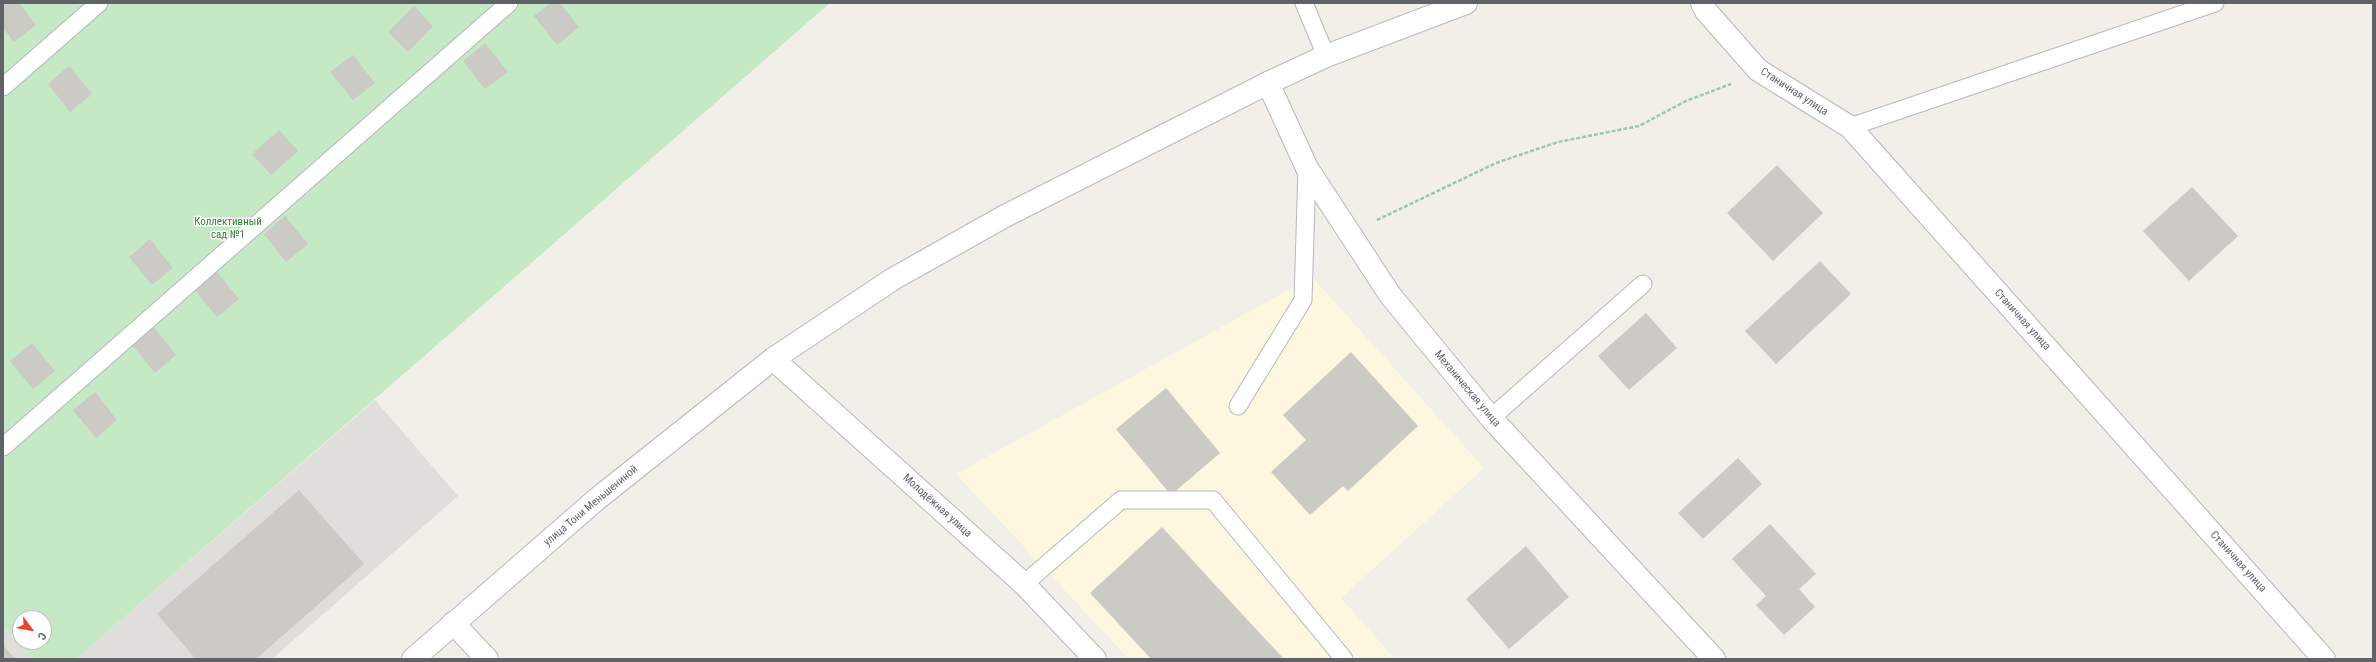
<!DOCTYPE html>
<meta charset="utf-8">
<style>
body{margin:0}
#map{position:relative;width:2376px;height:662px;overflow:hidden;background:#f1efe8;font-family:"Roboto Condensed",sans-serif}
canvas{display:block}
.frame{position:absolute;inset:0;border:4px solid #5f6368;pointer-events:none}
.north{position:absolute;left:12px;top:610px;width:40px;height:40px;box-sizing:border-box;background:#fff;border:1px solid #bfc1c3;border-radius:50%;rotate:122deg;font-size:11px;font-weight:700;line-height:16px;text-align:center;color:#5f6368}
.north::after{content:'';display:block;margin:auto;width:14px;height:18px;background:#ea4335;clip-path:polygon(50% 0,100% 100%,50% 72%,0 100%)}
</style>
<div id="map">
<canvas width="2376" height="662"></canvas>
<div class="frame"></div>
<div class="north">С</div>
</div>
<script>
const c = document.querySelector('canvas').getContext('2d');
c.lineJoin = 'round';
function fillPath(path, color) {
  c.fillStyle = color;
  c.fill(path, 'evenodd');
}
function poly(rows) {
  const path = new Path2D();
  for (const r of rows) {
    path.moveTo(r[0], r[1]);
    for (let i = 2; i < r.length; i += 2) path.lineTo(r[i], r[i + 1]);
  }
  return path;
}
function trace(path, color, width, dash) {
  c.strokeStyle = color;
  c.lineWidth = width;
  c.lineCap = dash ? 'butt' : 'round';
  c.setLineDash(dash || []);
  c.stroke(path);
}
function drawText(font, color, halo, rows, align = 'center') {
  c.font = font + ' "Roboto Condensed",sans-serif';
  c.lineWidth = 3;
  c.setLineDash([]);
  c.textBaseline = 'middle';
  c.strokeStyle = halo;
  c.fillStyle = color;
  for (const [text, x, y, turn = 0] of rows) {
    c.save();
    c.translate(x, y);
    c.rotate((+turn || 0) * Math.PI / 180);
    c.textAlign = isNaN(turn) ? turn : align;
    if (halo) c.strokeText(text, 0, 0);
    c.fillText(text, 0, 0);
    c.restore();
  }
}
const commercial = poly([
 [1312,277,1484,468,1341,598,1395,659,1129,659,956,474]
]);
const industrial = poly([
 [375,400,458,496,272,659,76,659],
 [3,625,34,659,3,659]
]);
const green = poly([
 [3,3,830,3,76,659,34,659,3,625],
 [20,618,44,618,44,642,20,642]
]);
const building = poly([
 [6,3,19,3,36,25,14,42,3,28,3,5],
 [551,3,560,3,579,27,557,45,534,16],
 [414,6,433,26,408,52,388,32],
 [485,43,508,72,485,89,463,61],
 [353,55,375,83,353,100,330,72],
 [69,66,92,94,70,112,48,84],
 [279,130,298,151,271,175,252,154],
 [1777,165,1823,213,1773,261,1727,213],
 [2192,187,2238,236,2189,281,2143,231],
 [285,216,308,244,286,262,264,234],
 [150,239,173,268,152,285,129,257],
 [1820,261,1851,294,1776,364,1745,331],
 [216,271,239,299,217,317,194,289],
 [1646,313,1677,348,1629,390,1598,356],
 [154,327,176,355,155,373,132,345],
 [32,343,55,371,33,389,10,361],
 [1351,352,1418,426,1348,491,1343,486,1310,515,1271,472,1306,440,1283,415],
 [1166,388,1220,453,1171,495,1116,429],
 [95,392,117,420,96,438,73,410],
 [1738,458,1762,484,1703,539,1678,513],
 [299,490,364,564,256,659,196,659,157,614],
 [1770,524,1816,574,1799,589,1815,607,1784,635,1756,605,1766,596,1732,559],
 [1162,527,1242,614,1284,659,1151,659,1090,593],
 [1526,546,1569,597,1509,649,1466,599],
 [3,645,15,659,3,659]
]);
const path = poly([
 [1377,220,1496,163,1558,142,1639,126,1686,101,1731,84]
]);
const lane = poly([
 [1304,3,1326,56],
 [3,87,99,3],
 [1850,127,2215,3],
 [1238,406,1303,300,1307,168],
 [1491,418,1643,284],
 [3,447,509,3],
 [1024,584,1121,500,1213,500,1344,659]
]);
const street = poly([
 [1702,3,1706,11,1758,70,1850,127,2324,659],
 [1268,83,1307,168,1390,295,1491,418,1714,659],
 [773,359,1024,584,1095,659],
 [453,623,487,659]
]);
const secondary = poly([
 [413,659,597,499,773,359,893,279,1005,216,1268,83,1326,56,1466,3]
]);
const streetNames = [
 ["Станичная улица",1794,92,33],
 ["Станичная улица",2022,320,48],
 ["Механическая улица",1467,389,50],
 ["улица Тони Меньшениной",591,506,-40],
 ["Молодёжная улица",937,506,42],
 ["Станичная улица",2238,562,48]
];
const parkNames = [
 ["Коллективный",228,222],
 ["сад №1",228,235]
];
fillPath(commercial, '#fef7e0');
fillPath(industrial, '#e0deda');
fillPath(green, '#c5e8c5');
fillPath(building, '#cccac5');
trace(lane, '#b5b8bc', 19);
trace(street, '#b5b8bc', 24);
trace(secondary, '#b6babf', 24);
trace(path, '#9cc7a9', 2.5, [4, 2]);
trace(lane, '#fff', 17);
trace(street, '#fff', 22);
trace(secondary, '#fff', 22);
drawText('11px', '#5f6368', '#fff', streetNames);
drawText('11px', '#348238', '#fff', parkNames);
</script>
